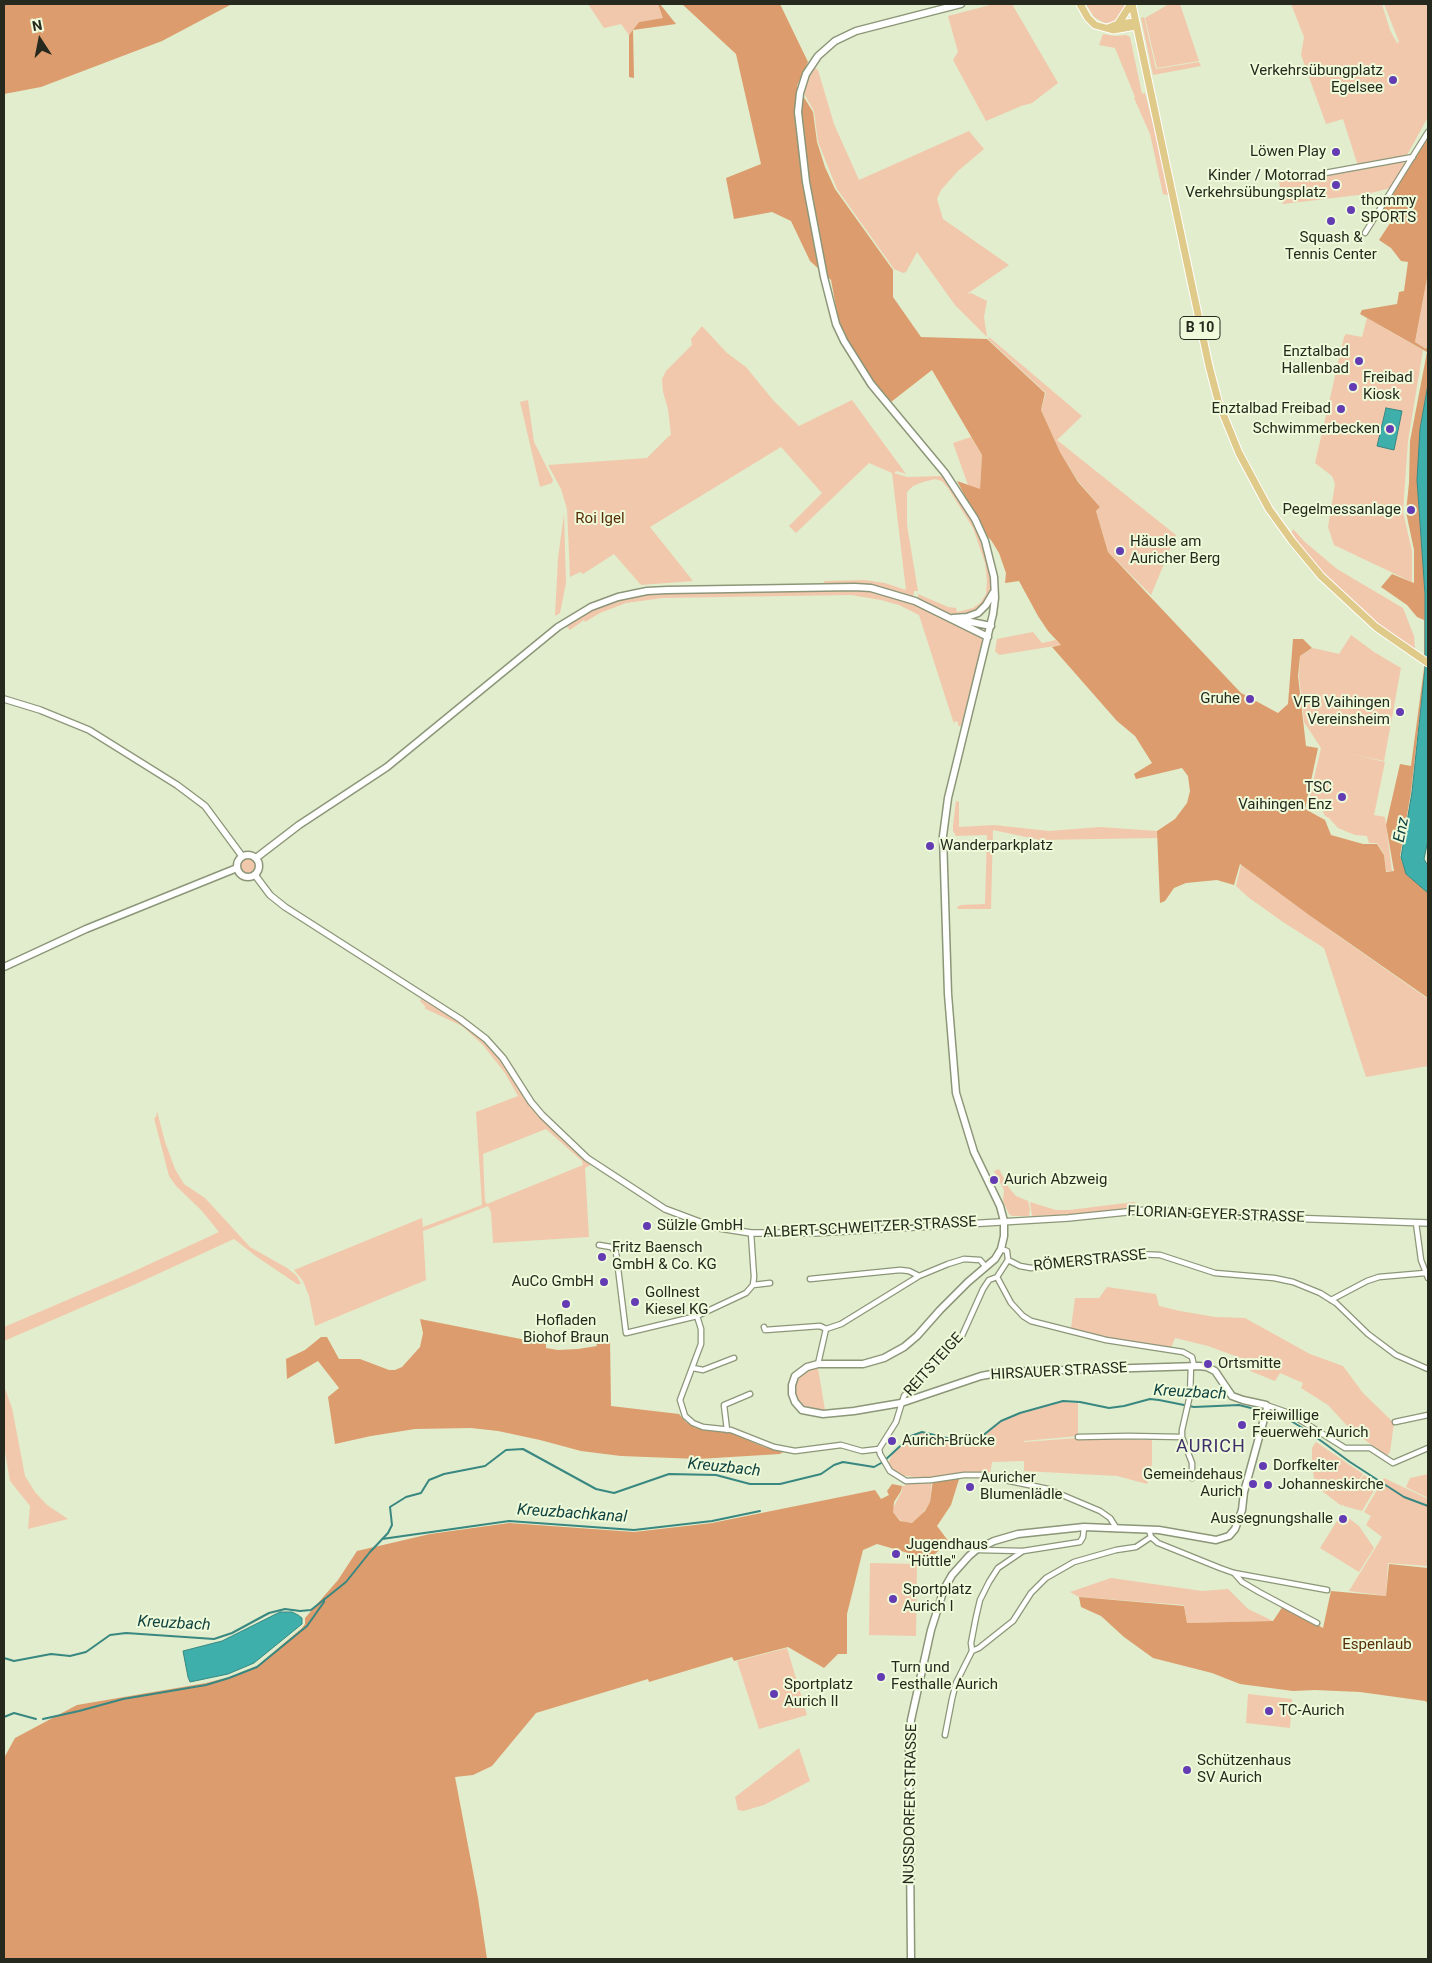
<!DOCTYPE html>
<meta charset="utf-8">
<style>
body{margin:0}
#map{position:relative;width:1432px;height:1963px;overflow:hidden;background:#e1edcc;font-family:Roboto,sans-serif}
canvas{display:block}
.frame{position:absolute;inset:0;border:5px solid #262a1e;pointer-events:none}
.north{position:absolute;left:15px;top:15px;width:50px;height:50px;-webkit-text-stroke:4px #eefad9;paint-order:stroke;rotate:349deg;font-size:14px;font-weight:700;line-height:20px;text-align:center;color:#262a1e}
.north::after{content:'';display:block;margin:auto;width:18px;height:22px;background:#262a1e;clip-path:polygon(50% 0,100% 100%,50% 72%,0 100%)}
</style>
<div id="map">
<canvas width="1432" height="1963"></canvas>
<div class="frame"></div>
<div class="north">N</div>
</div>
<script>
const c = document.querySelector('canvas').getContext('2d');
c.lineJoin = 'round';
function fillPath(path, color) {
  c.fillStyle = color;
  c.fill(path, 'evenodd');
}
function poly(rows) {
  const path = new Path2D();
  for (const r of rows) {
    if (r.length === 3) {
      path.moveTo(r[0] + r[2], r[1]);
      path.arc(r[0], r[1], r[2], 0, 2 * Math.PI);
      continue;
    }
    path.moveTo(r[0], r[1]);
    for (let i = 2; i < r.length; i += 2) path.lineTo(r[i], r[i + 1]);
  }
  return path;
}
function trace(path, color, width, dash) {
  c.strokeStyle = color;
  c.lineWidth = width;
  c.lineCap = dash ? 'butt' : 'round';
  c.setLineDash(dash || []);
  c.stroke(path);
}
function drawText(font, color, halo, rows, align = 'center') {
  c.font = font + ' Roboto,sans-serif';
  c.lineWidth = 4;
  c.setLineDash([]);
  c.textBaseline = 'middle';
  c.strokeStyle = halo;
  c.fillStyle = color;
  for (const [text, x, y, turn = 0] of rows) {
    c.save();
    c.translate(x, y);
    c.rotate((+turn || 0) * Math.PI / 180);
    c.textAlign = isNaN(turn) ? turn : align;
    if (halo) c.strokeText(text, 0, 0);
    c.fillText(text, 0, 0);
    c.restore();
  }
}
const green = poly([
 [588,4,658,4,664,18,639,22,629,35,621,24,604,28],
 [994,4,1012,4,1058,83,1032,103,1021,106,986,121,953,60,958,52,948,16],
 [1086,4,1124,4,1124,10,1119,19,1114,23,1104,23,1094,17],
 [1169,4,1180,4,1199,61,1157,68,1145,18],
 [1291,4,1382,4,1390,30,1397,43,1399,42,1384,4,1428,4,1428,117,1407,155,1358,166,1343,119,1326,124,1301,55,1304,37],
 [1144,17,1156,69,1199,62,1201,66,1153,75,1141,18],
 [1103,34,1116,36,1126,35,1130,37,1142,94,1145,93,1156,136,1169,193,1167,195,1163,194,1150,134,1134,98,1135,97,1115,48,1099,45],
 [814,67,818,70,834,124,859,180,969,131,984,149,958,171,941,190,937,199,943,219,1009,265,967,294,971,293,987,301,984,317,987,337,955,305,917,252,906,272,903,273,894,269,837,189,818,142,814,111,803,92],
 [1399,160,1405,164,1391,188,1367,194,1283,204,1279,182],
 [1428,273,1428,344,1426,349,1415,342],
 [1367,318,1423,350,1408,441,1403,512,1412,551,1412,582,1334,545,1328,527,1335,484,1332,476,1315,463,1344,337,1346,334,1362,337],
 [702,326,727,353,746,367,773,400,799,426,852,400,906,474,897,471,894,473,907,477,943,476,966,510,977,530,989,569,991,590,989,597,978,610,968,614,954,615,918,601,918,594,948,607,956,608,957,612,973,608,980,603,986,594,987,581,985,563,973,528,948,488,942,481,935,479,923,482,913,486,907,492,907,525,918,591,914,591,913,599,883,588,863,585,824,584,824,581,865,580,885,583,906,590,892,473,869,463,796,533,789,526,822,493,781,447,650,527,693,581,641,585,614,554,583,574,580,572,570,577,567,509,561,489,548,465,647,458,669,436,671,435,668,409,663,392,662,379,666,371,692,345,691,339],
 [989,337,1082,416,1057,440,1176,535,1164,563,1139,543,1164,564,1151,595,1108,552,1096,511,1100,507,1078,481,1060,452,1041,410,1046,393,988,339],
 [528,400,534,442,553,480,552,483,540,487,520,402],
 [971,437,982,455,980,490,968,485,953,443],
 [564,514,566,583,560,613,555,616,558,558],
 [1293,529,1305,542,1337,569,1403,608,1414,636,1415,649,1386,630,1353,603,1311,560,1291,534],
 [853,589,870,591,909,602,981,636,983,642,981,650,961,726,958,726,958,722,955,721,954,724,919,615,899,605,881,600,851,595,662,598,626,603,600,613,585,622,584,620,570,630,567,627,568,624,586,613,607,603,647,594],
 [1033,632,1042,643,1056,640,1061,645,999,655,995,651,997,639],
 [1351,635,1374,652,1401,668,1384,761,1351,754,1385,762,1374,815,1385,817,1392,871,1386,871,1384,854,1377,843,1369,843,1367,836,1355,835,1338,828,1329,818,1325,816,1322,809,1308,804,1321,748,1304,722,1299,676,1300,656,1313,648,1339,654],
 [956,801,959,802,959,827,994,825,1049,831,1100,827,1157,831,1158,838,1040,840,993,830,991,909,958,909,957,907,961,905,985,904,987,835,956,836,953,831,953,825],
 [248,866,9],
 [1241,865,1337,935,1428,999,1428,1066,1366,1077,1324,948,1283,922,1248,897,1236,886],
 [421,999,468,1027,498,1053,528,1101,592,1164,585,1168,589,1237,493,1243,491,1212,488,1206,423,1231,426,1280,315,1326,309,1296,303,1281,294,1270,422,1218,423,1227,482,1205,476,1112,518,1096,505,1073,483,1045,462,1026,424,1008,426,1007,420,1001],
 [546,1129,582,1161,583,1165,487,1204,485,1201,483,1154],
 [157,1111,165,1142,175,1169,184,1184,205,1198,250,1247,287,1268,297,1276,301,1284,297,1284,257,1257,234,1239,138,1283,4,1341,4,1327,128,1274,219,1232,201,1210,176,1186,169,1176,154,1118,156,1117],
 [999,1169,1009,1188,1016,1196,1028,1201,1030,1209,1029,1216,1012,1216,1009,1214,1003,1201,1004,1190,994,1171],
 [1030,1202,1056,1210,1069,1210,1134,1202,1136,1203,1137,1206,1134,1208,1086,1214,1032,1216],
 [1107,1287,1156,1294,1159,1306,1180,1311,1215,1317,1245,1318,1310,1354,1343,1366,1363,1393,1394,1423,1390,1452,1387,1456,1350,1429,1328,1405,1301,1388,1303,1383,1280,1373,1275,1381,1250,1371,1254,1363,1208,1346,1175,1338,1171,1348,1106,1338,1071,1328,1075,1298,1099,1298],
 [813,1367,818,1368,825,1410,813,1410,806,1408,800,1403,795,1392,797,1380,801,1374],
 [4,1386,12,1408,25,1476,35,1492,47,1505,68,1519,28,1529,30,1506,10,1481,4,1446],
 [1063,1402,1078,1403,1078,1436,1024,1441,1023,1459,1024,1442,1078,1438,1152,1440,1152,1464,1147,1484,1117,1476,1024,1471,1024,1461,992,1462,990,1475,969,1474,920,1478,900,1475,888,1464,892,1454,911,1436,922,1433,955,1441,969,1442,982,1437,1001,1422,1020,1414],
 [1316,1442,1363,1474,1352,1491,1364,1475,1378,1484,1362,1511,1344,1506,1344,1504,1343,1506,1339,1504,1322,1491,1314,1478,1312,1465,1312,1448],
 [1428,1474,1428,1498,1406,1487,1410,1478],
 [1384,1478,1428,1499,1428,1566,1388,1563,1386,1596,1349,1591,1382,1537,1366,1525,1371,1516,1364,1512],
 [932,1480,930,1502,925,1510,915,1522,908,1523,901,1521,893,1512,893,1508,902,1491,902,1486,905,1486,906,1482],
 [1342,1513,1359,1526,1374,1548,1359,1572,1320,1548],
 [870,1563,917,1564,916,1636,869,1635],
 [1111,1578,1202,1591,1228,1589,1248,1609,1273,1621,1187,1623,1184,1605,1079,1597,1070,1592],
 [787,1648,807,1715,759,1729,737,1661],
 [1248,1694,1292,1699,1290,1728,1246,1723],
 [799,1748,810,1781,764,1805,743,1811,738,1810,735,1797]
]);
const forest = poly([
 [4,4,232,4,162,41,41,87,4,94],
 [658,4,660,4,676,24,633,30,634,78,629,77,629,35,639,22,663,18],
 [682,4,780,4,808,62,797,86,813,112,817,142,825,167,835,189,893,270,893,297,921,337,987,339,1045,393,1041,410,1060,452,1078,482,1100,507,1096,511,1108,552,1241,693,1278,713,1288,704,1293,639,1303,639,1312,648,1300,656,1298,676,1306,746,1318,748,1305,809,1325,820,1331,835,1363,844,1377,844,1384,855,1386,872,1394,871,1386,825,1400,764,1411,766,1424,668,1424,620,1417,617,1407,605,1381,587,1392,574,1414,583,1414,550,1406,512,1409,483,1410,441,1427,352,1360,314,1362,310,1397,304,1399,292,1404,291,1408,262,1401,261,1391,248,1379,240,1394,217,1383,210,1428,137,1428,273,1415,342,1426,349,1428,344,1428,384,1420,429,1417,480,1425,594,1425,668,1411,792,1400,856,1406,874,1428,893,1428,998,1309,915,1240,864,1234,885,1217,880,1186,883,1174,888,1165,901,1160,903,1157,831,1175,819,1187,803,1190,791,1188,776,1182,768,1136,779,1134,774,1152,763,1135,736,1117,721,1052,647,1061,645,1048,631,1038,616,1019,581,1005,583,1006,573,999,553,991,540,986,535,957,481,980,489,982,455,932,370,891,402,874,385,847,340,839,323,831,280,810,261,791,221,772,212,734,219,726,178,761,164,736,54],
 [420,1319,546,1344,546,1348,558,1350,578,1349,597,1346,596,1342,610,1339,611,1406,679,1414,686,1422,696,1428,731,1433,764,1447,783,1452,780,1454,698,1459,621,1456,581,1451,540,1440,498,1431,471,1428,415,1429,371,1436,335,1444,328,1397,339,1388,318,1361,287,1379,286,1359,305,1350,321,1337,327,1337,339,1359,360,1359,389,1370,395,1370,402,1367,420,1347,423,1333],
 [960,1476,951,1505,937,1526,949,1542,929,1559,877,1544,863,1550,847,1614,847,1654,838,1654,824,1668,788,1647,734,1661,732,1657,649,1682,648,1679,536,1713,492,1766,473,1775,455,1777,478,1898,487,1959,4,1959,4,1758,15,1738,77,1705,206,1683,229,1677,257,1666,302,1628,305,1624,305,1618,338,1580,357,1551,430,1534,509,1523,634,1532,712,1523,875,1490,881,1499,889,1495,887,1491,892,1484,902,1486,901,1491,894,1502,893,1512,900,1521,912,1523,925,1511,930,1502,933,1480],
 [1389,1564,1428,1568,1428,1703,1425,1701,1360,1692,1315,1690,1293,1691,1240,1684,1212,1673,1153,1658,1124,1637,1101,1616,1081,1607,1079,1597,1184,1606,1187,1623,1273,1621,1283,1606,1323,1628,1331,1591,1386,1596]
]);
const water = poly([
 [1428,384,1428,840,1424,859,1428,866,1428,893,1406,874,1401,857,1412,792,1425,668,1425,594,1417,480,1420,429,1428,384],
 [1386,408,1402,411,1394,450,1377,446,1386,408],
 [280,1612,292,1612,298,1615,302,1618,302,1624,254,1663,228,1674,190,1682,188,1677,183,1651,222,1641,280,1612]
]);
const stream = poly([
 [1268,1412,1283,1416,1309,1432,1350,1462,1404,1497,1428,1506],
 [382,1539,509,1521,634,1530,712,1521,760,1511],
 [4,1658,14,1661,51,1654,70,1656,86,1652,110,1635,126,1633,214,1639,232,1633,269,1613,285,1609,300,1611,311,1610,346,1582,370,1552,388,1533,392,1525,390,1507,406,1497,421,1493,429,1480,444,1474,485,1466,506,1450,523,1449,596,1489,614,1493,669,1474,716,1475,750,1484,780,1484,821,1474,834,1465,843,1462,874,1467,883,1462,911,1436,922,1432,955,1440,969,1441,981,1437,1001,1421,1020,1413,1063,1401,1080,1402,1109,1408,1124,1406,1150,1399,1159,1400,1194,1407,1239,1405,1263,1411],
 [4,1717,14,1713,36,1719],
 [43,1719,79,1711,123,1699,206,1685,229,1678,257,1667,307,1626,324,1602,324,1599]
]);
const minor = poly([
 [1325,173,1413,157],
 [1365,233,1428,132],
 [1416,1223,1421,1260,1428,1278],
 [599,1245,611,1247,616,1252,626,1333,697,1316,746,1293,753,1285,754,1277,751,1233],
 [1001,1249,1007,1251,1008,1260],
 [1008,1260,1020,1266,1031,1268,1091,1258,1136,1254,1160,1255,1215,1273,1274,1278,1293,1282,1320,1293,1336,1303,1368,1334,1396,1355,1428,1369],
 [997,1277,989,1280,983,1289,961,1338,923,1374,904,1396,896,1422,879,1449,880,1454,890,1471,906,1481,931,1480,964,1475,981,1475,1048,1489,1100,1511,1110,1518,1117,1529],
 [997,1277,1011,1303,1023,1316,1031,1321,1106,1340,1183,1352,1192,1357,1194,1366],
 [997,1277,1008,1260],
 [810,1279,900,1270,909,1271,919,1276],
 [753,1285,770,1283],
 [1331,1300,1367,1281,1379,1277,1425,1273],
 [697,1316,701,1329,701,1344,680,1400,685,1416,693,1423,703,1427,731,1430,774,1447,795,1451,841,1445,862,1451,879,1449],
 [764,1327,765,1330,820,1326,826,1329],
 [818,1364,826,1329,841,1324,919,1276,948,1264,964,1259,980,1260,986,1267],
 [1191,1366,1190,1395,1182,1430,1182,1437,1192,1463,1192,1478],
 [693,1368,703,1370,734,1358],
 [1266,1405,1289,1413,1345,1448,1370,1448,1393,1463,1428,1448],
 [1395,1422,1428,1415],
 [727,1430,724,1405,750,1394],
 [1078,1437,1129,1436,1182,1437],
 [1149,1530,1151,1537,1158,1543,1220,1568,1234,1573,1327,1590],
 [979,1550,1022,1551],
 [1234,1573,1242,1582,1259,1592,1317,1623],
 [972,1651,979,1648,1013,1621,1031,1593,1046,1578,1074,1562,1116,1550,1136,1547,1151,1537],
 [945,1735,952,1699,956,1683,972,1651,971,1643,976,1617,980,1600,989,1582,998,1568,1023,1551,1080,1542,1083,1537,1084,1527]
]);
const tertiary = poly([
 [4,699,40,710,89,730,177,785,205,806,242,856],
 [255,875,270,895,285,907,460,1019,486,1039,503,1058,531,1102,542,1115,587,1158,665,1209,713,1227,751,1233,814,1233,1068,1218,1146,1210,1258,1217,1428,1223]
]);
const secondary = poly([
 [953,618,967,617,978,613,986,605,993,593],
 [961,620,991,626],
 [248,866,11],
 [256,858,299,825,387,767,558,627,591,607,618,597,647,591,667,590,855,587,871,588,915,601,988,637],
 [4,967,86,929,237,868],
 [911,1959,909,1749,911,1720,931,1630,944,1589,952,1575,969,1556,976,1550,994,1541,1018,1534,1084,1527,1159,1530,1216,1540,1229,1536,1235,1529,1242,1510,1244,1492,1267,1408,1266,1405,1243,1400,1232,1396,1215,1371,1207,1367,1199,1366,1003,1372,981,1376,901,1403,854,1411,823,1414,802,1410,795,1402,792,1394,792,1385,795,1376,807,1367,818,1364,863,1364,884,1358,904,1347,917,1336,940,1310,968,1282,995,1259,1001,1249,1004,1236,1004,1221,1000,1206,974,1152,956,1093,948,994,943,836,948,798,993,614,995,598,994,577,985,541,975,519,945,473,871,384,844,341,836,324,824,277,806,182,798,112,800,93,806,74,818,56,835,41,856,31,961,4]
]);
const primary = poly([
 [1080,4,1088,18,1095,25,1113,30,1136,26],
 [1132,4,1209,366,1219,404,1239,453,1269,509,1292,541,1321,576,1376,627,1428,663],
 [1118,24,1131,4],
 [1108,28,1118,24,1135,22]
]);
const markers = [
 [1393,80,5,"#633cb4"],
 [1336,152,5,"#633cb4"],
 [1336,185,5,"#633cb4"],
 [1351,210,5,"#633cb4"],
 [1331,221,5,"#633cb4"],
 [1359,361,5,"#633cb4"],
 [1353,387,5,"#633cb4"],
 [1341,409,5,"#633cb4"],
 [1390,429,5,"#633cb4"],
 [1411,510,5,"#633cb4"],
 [1120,551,5,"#633cb4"],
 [1250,699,5,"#633cb4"],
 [1400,712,5,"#633cb4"],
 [1342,797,5,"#633cb4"],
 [930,846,5,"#633cb4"],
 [994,1180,5,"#633cb4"],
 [647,1226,5,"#633cb4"],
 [602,1257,5,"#633cb4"],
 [604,1282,5,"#633cb4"],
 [635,1302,5,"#633cb4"],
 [566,1304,5,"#633cb4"],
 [1208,1364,5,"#633cb4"],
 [1242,1425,5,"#633cb4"],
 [892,1441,5,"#633cb4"],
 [1263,1466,5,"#633cb4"],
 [1253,1484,5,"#633cb4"],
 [1268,1485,5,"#633cb4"],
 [970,1487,5,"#633cb4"],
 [1343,1519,5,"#633cb4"],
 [896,1554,5,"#633cb4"],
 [893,1599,5,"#633cb4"],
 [881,1677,5,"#633cb4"],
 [774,1694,5,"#633cb4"],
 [1269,1711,5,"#633cb4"],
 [1187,1770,5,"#633cb4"]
];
const shields = [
 [1200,328,40]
];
const shieldNames = [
 ["B 10",1200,328]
];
const poiNames = [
 ["Verkehrsübungplatz",1383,71,"right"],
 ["Egelsee",1383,88,"right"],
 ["Löwen Play",1326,152,"right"],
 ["Kinder / Motorrad",1326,176,"right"],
 ["Verkehrsübungsplatz",1326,193,"right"],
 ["thommy",1361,201],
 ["SPORTS",1361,218],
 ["Squash &",1331,238,"center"],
 ["Tennis Center",1331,255,"center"],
 ["Enztalbad",1349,352,"right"],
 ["Hallenbad",1349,369,"right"],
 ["Freibad",1363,378],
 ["Kiosk",1363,395],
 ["Enztalbad Freibad",1331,409,"right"],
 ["Schwimmerbecken",1380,429,"right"],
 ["Pegelmessanlage",1401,510,"right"],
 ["Häusle am",1130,542],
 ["Auricher Berg",1130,559],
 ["Gruhe",1240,699,"right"],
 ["VFB Vaihingen",1390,703,"right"],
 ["Vereinsheim",1390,720,"right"],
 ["TSC",1332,788,"right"],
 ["Vaihingen Enz",1332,805,"right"],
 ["Wanderparkplatz",940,846],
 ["Aurich Abzweig",1004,1180],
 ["Sülzle GmbH",657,1226],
 ["Fritz Baensch",612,1248],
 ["GmbH & Co. KG",612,1265],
 ["AuCo GmbH",594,1282,"right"],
 ["Gollnest",645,1293],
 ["Kiesel KG",645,1310],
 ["Hofladen",566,1321,"center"],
 ["Biohof Braun",566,1338,"center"],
 ["Ortsmitte",1218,1364],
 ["Freiwillige",1252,1416],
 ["Feuerwehr Aurich",1252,1433],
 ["Aurich-Brücke",902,1441],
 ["Dorfkelter",1273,1466],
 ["Gemeindehaus",1243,1475,"right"],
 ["Aurich",1243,1492,"right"],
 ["Auricher",980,1478],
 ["Blumenlädle",980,1495],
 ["Johanneskirche",1278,1485],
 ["Aussegnungshalle",1333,1519,"right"],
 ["Jugendhaus",906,1545],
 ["\"Hüttle\"",906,1562],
 ["Sportplatz",903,1590],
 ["Aurich I",903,1607],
 ["Turn und",891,1668],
 ["Festhalle Aurich",891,1685],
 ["Sportplatz",784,1685],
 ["Aurich II",784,1702],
 ["TC-Aurich",1279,1711],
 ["Schützenhaus",1197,1761],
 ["SV Aurich",1197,1778]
];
const parkNames = [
 ["Roi Igel",600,519],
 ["Espenlaub",1377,1645]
];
const streetNames = [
 ["FLORIAN-GEYER-STRASSE",1216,1215,2],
 ["ALBERT-SCHWEITZER-STRASSE",870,1228,-3],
 ["RÖMERSTRASSE",1090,1261,-6],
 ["REITSTEIGE",934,1365,-48],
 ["HIRSAUER STRASSE",1059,1372,-3],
 ["NUSSDORFER STRASSE",911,1804,-89]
];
const waterNames = [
 ["Enz",1402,830,-79],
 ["Kreuzbach",1190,1393,3],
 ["Kreuzbach",724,1468,6],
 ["Kreuzbachkanal",572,1514,4],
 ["Kreuzbach",174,1624,3]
];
const quarterNames = [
 ["AURICH",1211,1447]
];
fillPath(green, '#f2c8ac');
fillPath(forest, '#dd9c6d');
fillPath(water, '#3fafab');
trace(water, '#388781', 1);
trace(stream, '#388781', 2);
trace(minor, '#8c9678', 7);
trace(tertiary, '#8c9678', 8);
trace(secondary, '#8c9678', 9);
trace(primary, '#fff', 9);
trace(minor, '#fff', 4.5);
trace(tertiary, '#fff', 5.5);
trace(secondary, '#fff', 6);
trace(primary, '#e0ca89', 7);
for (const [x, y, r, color] of markers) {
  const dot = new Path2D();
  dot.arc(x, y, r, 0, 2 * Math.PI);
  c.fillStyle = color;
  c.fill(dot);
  trace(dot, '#eefad9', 2);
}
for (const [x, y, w] of shields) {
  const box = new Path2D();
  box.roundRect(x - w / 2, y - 11.5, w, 23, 4);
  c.fillStyle = '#eefad9';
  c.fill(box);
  trace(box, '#262a1e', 1);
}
drawText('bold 14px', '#262a1e', null, shieldNames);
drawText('15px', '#262a1e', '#eefad9', poiNames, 'left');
drawText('15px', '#572d07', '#eefad9', parkNames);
drawText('15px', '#262a1e', '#eefad9', streetNames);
drawText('italic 16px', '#0f4240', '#eefad9', waterNames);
c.letterSpacing = '1px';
drawText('18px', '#3e2e69', '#eefad9', quarterNames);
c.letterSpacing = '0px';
</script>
